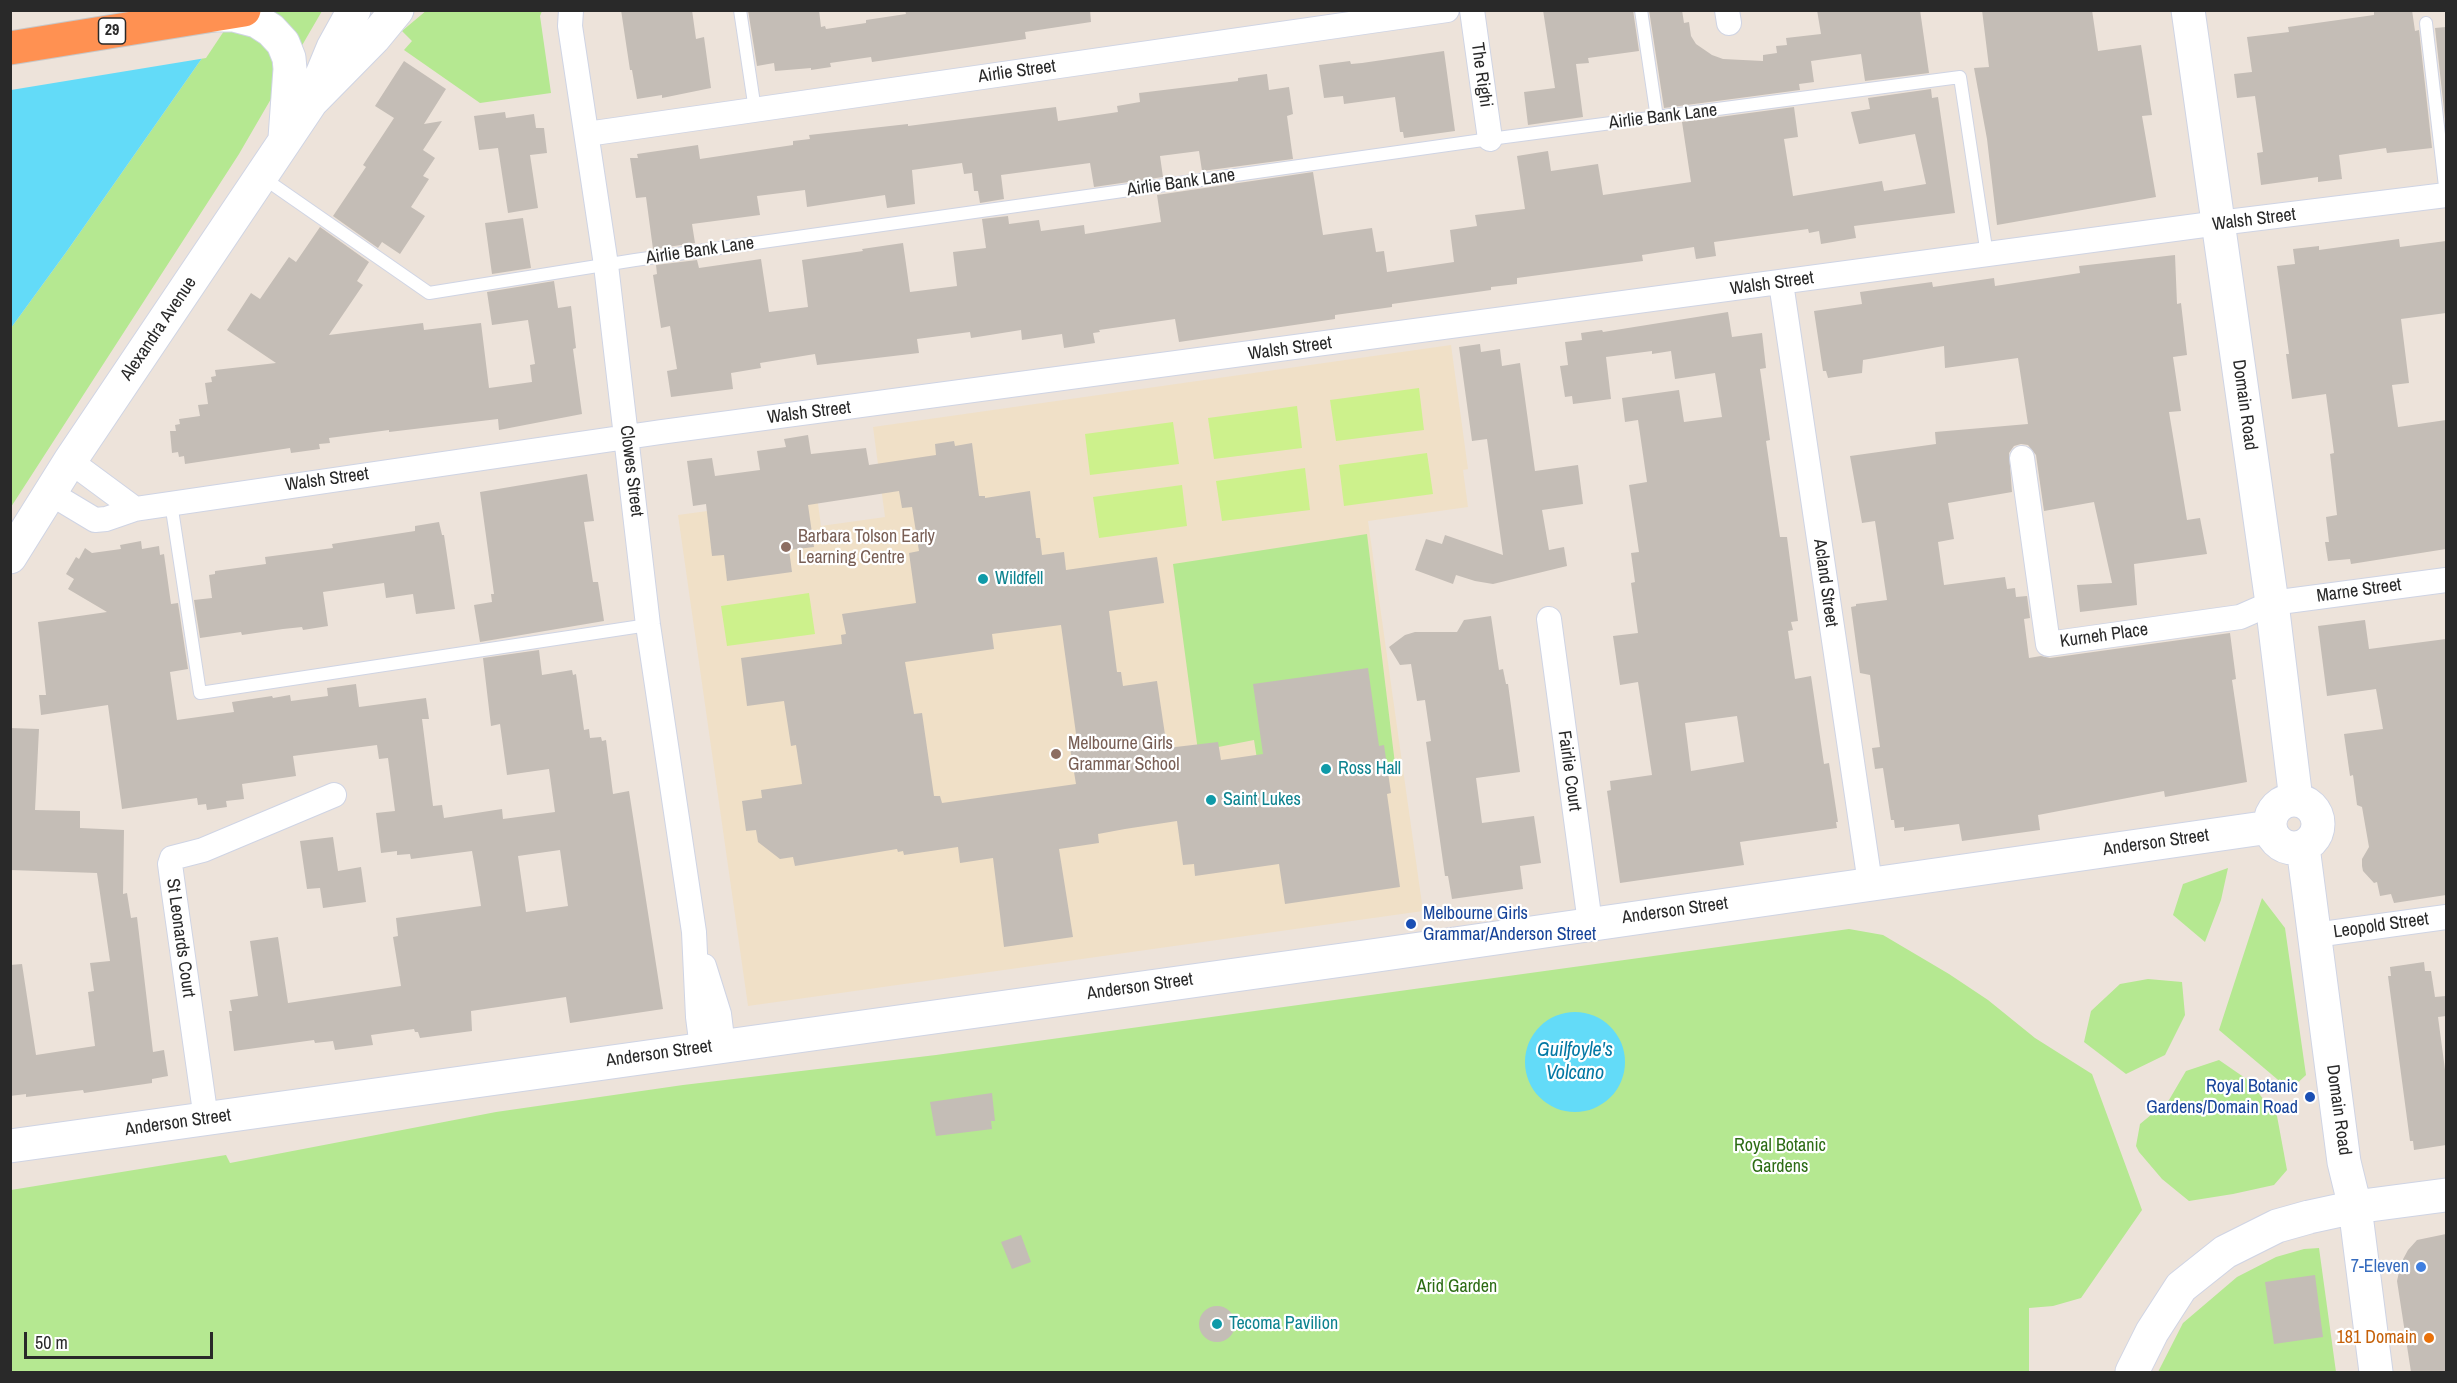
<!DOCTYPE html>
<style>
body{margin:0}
#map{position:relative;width:2457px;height:1383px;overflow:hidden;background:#ede3da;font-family:"Archivo Narrow",sans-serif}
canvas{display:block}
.frame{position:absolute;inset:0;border:12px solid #292929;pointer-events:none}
.scale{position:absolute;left:24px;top:1332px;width:189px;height:27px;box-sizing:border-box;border:3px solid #292929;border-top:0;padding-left:8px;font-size:18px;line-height:21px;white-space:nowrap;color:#292929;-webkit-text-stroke:4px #fff;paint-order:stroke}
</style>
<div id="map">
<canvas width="2457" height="1383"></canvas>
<div class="frame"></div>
<div class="scale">50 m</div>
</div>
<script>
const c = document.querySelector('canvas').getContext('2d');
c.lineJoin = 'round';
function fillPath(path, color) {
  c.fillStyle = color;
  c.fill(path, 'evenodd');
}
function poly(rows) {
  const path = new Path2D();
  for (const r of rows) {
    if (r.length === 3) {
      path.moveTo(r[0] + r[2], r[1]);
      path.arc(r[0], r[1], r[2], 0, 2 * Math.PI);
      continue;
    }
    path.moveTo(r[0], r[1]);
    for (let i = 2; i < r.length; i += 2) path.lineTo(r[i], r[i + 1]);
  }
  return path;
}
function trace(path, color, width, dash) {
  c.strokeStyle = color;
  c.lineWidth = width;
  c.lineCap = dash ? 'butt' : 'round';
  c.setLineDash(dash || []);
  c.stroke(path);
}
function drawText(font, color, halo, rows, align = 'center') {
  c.font = font + ' "Archivo Narrow",sans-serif';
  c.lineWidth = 4.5;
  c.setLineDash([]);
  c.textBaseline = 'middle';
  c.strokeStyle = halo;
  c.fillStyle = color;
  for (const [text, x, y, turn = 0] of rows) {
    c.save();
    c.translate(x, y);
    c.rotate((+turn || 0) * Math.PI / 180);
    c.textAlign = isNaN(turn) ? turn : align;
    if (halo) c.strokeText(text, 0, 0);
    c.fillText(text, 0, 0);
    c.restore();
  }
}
const education = poly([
 [1451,345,1468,469,1463,470,1468,507,1368,521,1423,911,748,1006,678,515,817,496,821,526,885,517,873,427]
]);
const green = poly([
 [427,10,542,11,540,16,551,93,480,103,404,50,412,41,402,31],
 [235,11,322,11,239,154,11,507,11,328,67,251],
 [1367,534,1395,764,1261,785,1254,740,1198,751,1173,564],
 [2228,868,2221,900,2205,942,2173,915,2183,884],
 [2262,898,2285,928,2306,1075,2290,1090,2219,1030],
 [1849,929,1883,935,1949,974,1988,1000,2035,1038,2092,1074,2142,1210,2081,1298,2053,1306,2029,1308,2029,1372,11,1372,11,1190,226,1155,230,1163,496,1112,683,1085,936,1055],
 [2148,979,2182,982,2185,1015,2165,1055,2126,1074,2084,1042,2091,1011,2120,984],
 [2219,1060,2248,1080,2277,1116,2287,1170,2274,1185,2233,1194,2189,1201,2162,1179,2139,1152,2136,1146,2140,1124,2169,1100,2186,1071],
 [2319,1248,2336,1372,2158,1372,2183,1323,2237,1277,2276,1257,2304,1249]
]);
const pitch = poly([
 [1419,388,1424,430,1336,441,1330,400],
 [1297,406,1302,448,1214,459,1208,418],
 [1173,422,1179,464,1090,475,1085,434],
 [1427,453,1433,494,1344,506,1339,465],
 [1305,468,1310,510,1222,521,1216,481],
 [1182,485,1187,526,1099,538,1093,497],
 [809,593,815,634,727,646,721,606]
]);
const water = poly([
 [11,11,235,11,67,251,11,328],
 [1575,1062,50]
]);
const pier = poly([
 [238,10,206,58,11,90,11,11]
]);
const building = poly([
 [621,10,692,10,696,39,704,37,711,88,662,98,662,95,637,99,632,70,630,70],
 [748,10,819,10,821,27,825,26,826,29,866,23,866,20,906,14,905,10,1090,10,1091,22,1025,32,1026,39,872,62,871,57,830,63,831,67,811,70,811,68,775,71,774,63,757,66],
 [1543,10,1633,10,1639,51,1588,58,1589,63,1576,64,1583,117,1528,125,1524,92,1555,88],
 [1649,10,1682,10,1684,23,1689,22,1691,36,1696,44,1712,55,1723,59,1763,61,1763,55,1777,53,1776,46,1787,45,1786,38,1821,34,1817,10,1920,10,1929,73,1865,81,1861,54,1811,61,1814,82,1799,84,1800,90,1664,108],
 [1982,10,2092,10,2098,51,2141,45,2152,115,2142,116,2156,197,1997,225,1987,139,1974,68,1989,67],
 [2374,10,2412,10,2415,31,2419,30,2432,148,2387,153,2386,148,2339,155,2342,179,2318,182,2318,177,2261,185,2257,153,2263,152,2255,96,2237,98,2234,74,2252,72,2247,37,2289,32,2288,27,2374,15],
 [2446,27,2446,128,2435,28],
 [1444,51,1455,131,1404,138,1403,132,1400,132,1395,97,1344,104,1343,96,1324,98,1319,65,1350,61,1351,64,1362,63],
 [404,61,446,89,424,124,442,121,423,150,435,158,423,176,429,179,411,207,425,216,400,254,382,242,378,248,333,216,366,167,363,165,394,118,375,106],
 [1267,74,1269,90,1289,87,1293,114,1287,116,1293,159,1202,171,1199,151,1160,156,1163,177,1094,187,1090,163,1001,175,1004,199,980,203,978,191,974,191,972,173,964,174,962,163,912,170,915,204,887,208,885,195,807,207,805,190,757,196,760,215,692,224,695,243,653,249,646,197,636,198,630,158,638,158,637,154,698,145,700,159,793,145,793,141,810,139,809,135,908,124,908,126,1056,107,1058,121,1118,112,1117,106,1140,102,1139,93,1238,81,1238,78],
 [1931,89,1932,98,1938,97,1955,213,1854,226,1856,238,1821,244,1819,231,1809,233,1808,229,1714,242,1716,256,1696,259,1694,247,1642,255,1643,261,1517,278,1517,284,1491,287,1491,290,1392,304,1392,307,1335,315,1335,319,1179,342,1175,319,1099,330,1100,332,1093,333,1095,343,1064,348,1062,334,1022,340,1021,330,971,338,970,332,917,339,919,353,817,365,815,354,760,363,761,368,731,373,733,389,671,397,667,371,677,369,670,326,661,328,653,275,657,274,656,265,697,260,699,268,761,259,769,312,808,307,802,260,863,251,862,249,903,243,910,292,957,286,953,252,986,248,982,219,1008,216,1009,224,1039,220,1041,231,1084,225,1085,234,1161,222,1157,195,1313,172,1323,235,1372,228,1376,252,1384,251,1387,272,1454,262,1450,230,1477,226,1475,215,1525,209,1517,156,1548,151,1551,171,1598,164,1603,195,1691,182,1682,122,1794,107,1798,137,1784,139,1793,196,1882,181,1884,191,1926,184,1915,134,1859,144,1851,112,1870,109,1868,98],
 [505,112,506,118,534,114,536,128,544,128,547,153,530,155,538,208,508,213,498,148,479,150,474,116],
 [523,218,531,268,492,274,485,223],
 [320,227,369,262,357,281,363,285,329,335,423,323,424,330,481,323,489,388,532,382,530,365,535,364,528,320,492,325,487,292,554,281,558,308,571,306,576,348,573,349,582,414,499,430,498,419,389,432,389,430,329,438,330,443,319,444,320,449,291,453,290,448,185,464,184,456,179,457,178,452,172,453,170,431,176,431,175,425,180,424,179,419,200,416,198,405,208,404,205,383,212,382,211,377,216,376,215,370,276,363,227,330,251,293,260,299,289,257,296,262],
 [2399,239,2400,247,2446,241,2446,313,2401,319,2409,383,2392,385,2398,427,2446,420,2446,549,2351,564,2350,559,2328,561,2325,542,2329,542,2326,517,2337,515,2330,454,2334,453,2326,394,2292,399,2286,354,2289,354,2277,266,2295,264,2293,249,2319,246,2319,250],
 [2175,255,2177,304,2181,303,2187,355,2173,357,2181,411,2169,412,2187,520,2200,518,2207,554,2134,564,2137,605,2080,612,2077,585,2112,583,2094,502,2044,511,2036,455,2028,445,2021,444,2014,446,2009,453,2012,492,1948,503,1954,539,1938,542,1944,585,2005,577,2007,589,2015,588,2016,597,2027,596,2030,618,2024,619,2029,658,2041,656,2050,658,2230,633,2236,679,2232,680,2247,782,2165,797,2164,791,2038,815,2040,830,1962,841,1959,824,1904,831,1904,827,1895,828,1894,820,1891,820,1883,768,1875,769,1872,748,1880,747,1870,675,1860,673,1851,607,1856,606,1856,604,1887,600,1875,521,1862,523,1850,456,1936,444,1935,432,2028,424,2018,358,1945,368,1944,346,1863,360,1862,373,1828,378,1826,371,1823,371,1814,311,1862,304,1860,292,1932,282,1933,287,1994,278,1995,286,2080,273,2079,266],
 [1728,312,1732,337,1762,333,1766,368,1760,369,1770,440,1766,441,1780,537,1787,537,1798,621,1791,622,1793,630,1788,631,1795,679,1811,676,1824,764,1829,763,1838,822,1836,822,1837,828,1740,842,1744,865,1620,883,1607,791,1611,790,1610,781,1652,775,1638,682,1620,685,1613,636,1638,633,1631,583,1635,582,1631,553,1639,552,1629,485,1647,482,1638,420,1625,422,1622,398,1679,390,1684,422,1722,417,1715,373,1675,379,1671,351,1652,354,1652,351,1606,357,1611,399,1573,404,1572,396,1565,397,1560,366,1568,365,1565,342,1582,340,1581,333,1602,330,1603,332],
 [1737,716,1744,762,1691,771,1685,723],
 [1480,344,1481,352,1500,349,1502,366,1520,363,1535,471,1578,465,1583,504,1542,510,1549,550,1564,547,1567,566,1493,584,1475,581,1456,575,1453,584,1415,570,1426,539,1442,544,1445,535,1503,555,1487,439,1472,441,1459,347],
 [808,435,811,454,866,448,869,465,936,455,935,444,954,441,955,446,972,443,979,496,985,496,985,498,1030,491,1036,538,1040,538,1042,555,1064,552,1066,570,1157,557,1164,603,1109,611,1117,672,1121,672,1123,686,1157,681,1167,748,1218,742,1221,760,1263,754,1253,684,1368,668,1379,746,1384,745,1391,793,1387,794,1400,887,1285,904,1279,864,1195,876,1194,864,1183,865,1177,821,1125,829,1098,834,1099,843,1059,849,1073,937,1004,947,993,858,960,863,958,847,904,855,903,851,898,852,897,849,795,866,793,857,780,859,758,842,756,830,746,831,742,801,762,798,761,790,802,784,796,745,791,746,784,701,747,706,741,658,842,644,841,635,846,634,842,614,916,603,909,553,919,551,912,507,902,508,899,491,808,505,814,547,789,550,792,572,727,581,724,555,712,556,706,504,693,506,687,461,712,458,715,476,760,470,757,451,786,447,784,439],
 [1061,625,1077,741,1069,742,1076,784,942,803,940,796,934,796,922,713,914,714,905,662,994,649,992,634],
 [587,474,594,521,584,522,593,582,598,582,604,621,480,642,474,605,492,602,491,594,494,594,480,492],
 [439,522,442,535,444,535,455,609,416,614,413,594,386,598,384,583,323,592,328,626,303,630,302,627,283,629,242,635,241,632,200,638,194,600,212,598,209,575,215,574,215,571,266,564,265,557,333,548,332,544,415,531,415,526],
 [141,541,142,549,159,546,160,555,164,554,171,604,178,603,188,669,170,672,177,720,234,712,232,702,272,696,273,698,290,695,291,701,328,696,327,688,356,684,359,707,426,698,429,719,422,719,433,806,442,805,444,818,502,809,503,819,555,812,549,769,507,775,500,724,491,726,483,658,539,650,542,675,572,670,573,675,576,674,584,730,589,729,590,738,601,737,602,741,606,740,613,794,629,791,663,1009,570,1023,566,997,471,1011,472,1031,420,1038,418,1032,415,1032,414,1029,371,1035,373,1045,335,1050,333,1041,315,1043,314,1040,234,1051,229,1011,232,1011,230,1000,258,996,250,941,278,937,288,1003,401,986,393,937,398,936,396,918,481,906,474,862,472,851,411,859,410,854,397,855,397,851,381,853,376,813,395,811,388,758,379,759,377,745,293,756,296,776,242,784,244,799,226,801,227,807,207,810,206,804,198,805,197,798,122,809,108,705,41,715,39,695,46,695,38,622,107,612,68,589,74,579,66,574,76,557,79,559,85,548,92,553,121,549,120,545],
 [560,850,568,906,526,912,518,856],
 [1491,616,1499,670,1503,669,1506,684,1508,684,1520,772,1476,778,1482,823,1534,816,1541,863,1520,866,1523,889,1452,899,1448,876,1445,876,1426,742,1431,741,1425,700,1417,701,1411,664,1400,665,1389,647,1405,635,1415,632,1457,632,1464,620],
 [2365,620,2369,649,2446,639,2446,895,2394,903,2391,894,2380,896,2377,882,2374,883,2363,871,2362,866,2362,859,2369,847,2362,807,2357,805,2353,775,2350,776,2344,734,2383,729,2376,689,2327,696,2318,626],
 [10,728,39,729,35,810,80,811,80,828,124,830,123,894,127,893,131,918,137,917,153,1052,164,1050,168,1076,152,1079,152,1083,84,1093,83,1090,26,1097,26,1094,10,1096,10,965,22,964,36,1055,95,1046,88,992,94,991,90,963,110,961,97,873,10,870],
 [333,837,338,871,361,867,366,902,323,908,320,888,307,889,300,841],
 [2424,962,2425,971,2431,971,2435,997,2446,996,2446,1016,2438,1017,2446,1077,2446,1145,2414,1150,2413,1141,2410,1141,2388,976,2391,976,2390,967],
 [992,1093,995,1121,991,1121,992,1129,936,1136,930,1102],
 [2446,1234,2446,1372,2411,1372,2397,1281,2401,1263,2408,1250,2417,1240],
 [1021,1235,1031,1262,1012,1269,1001,1242],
 [2315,1275,2323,1337,2274,1344,2265,1282],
 [1217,1324,18]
]);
const lane = poly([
 [740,10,755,110],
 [1641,10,1657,118],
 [2426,23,2446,195],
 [262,177,429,293,635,260,1490,139,1960,77,1987,255],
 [171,503,200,693,648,625]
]);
const street = poly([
 [571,10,570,26,606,265,648,625,694,932,698,1017,702,1048],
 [1472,10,1490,139],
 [1727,10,1729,23],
 [587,134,1447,10],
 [1781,283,1870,883],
 [2022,458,2048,644,2240,617,2272,603,2446,580],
 [70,461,135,509],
 [50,493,95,520,106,519,135,509,661,432,2219,223,2446,195],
 [1549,619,1590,923],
 [2315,935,2446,917],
 [704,966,719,1014,723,1046],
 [206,1119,172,879,170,864,172,858,203,850,334,795]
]);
const secondary = poly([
 [2188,10,2272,603,2296,800],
 [214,15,234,15,257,21,271,30,283,43,289,58,290,69,285,138],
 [316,89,333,48,354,10],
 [10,557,70,461,311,102,374,38,397,10],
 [2294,824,24],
 [2303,847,2344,1162,2355,1207,2376,1372],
 [10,1146,1364,957,2270,827],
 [2132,1372,2152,1332,2181,1287,2225,1252,2277,1226,2309,1217,2355,1207,2446,1195]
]);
const highway = poly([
 [10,48,244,10]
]);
const markers = [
 [786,547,6,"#8d6e63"],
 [983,579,6,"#0f9aa8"],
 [1056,754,6,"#8d6e63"],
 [1326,769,6,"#0f9aa8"],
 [1211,800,6,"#0f9aa8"],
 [1411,924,6,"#1a4fb4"],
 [2310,1097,6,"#1a4fb4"],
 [2421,1267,6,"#3f7fe0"],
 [1217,1324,6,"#0f9aa8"],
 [2429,1338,6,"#e8710a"]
];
const shields = [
 [112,31,27]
];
const shieldNames = [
 ["29",112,31]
];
const streetNames = [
 ["Airlie Street",1017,72,-8],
 ["The Righi",1481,75,82],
 ["Airlie Bank Lane",1663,117,-7],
 ["Airlie Bank Lane",1181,183,-8],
 ["Walsh Street",2254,220,-7],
 ["Airlie Bank Lane",700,251,-8],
 ["Walsh Street",1772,284,-8],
 ["Alexandra Avenue",159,329,-56],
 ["Walsh Street",1290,349,-8],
 ["Domain Road",2244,405,82],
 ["Walsh Street",809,413,-7],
 ["Clowes Street",631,471,83],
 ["Walsh Street",327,480,-8],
 ["Acland Street",1825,583,82],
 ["Marne Street",2359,591,-8],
 ["Kurneh Place",2104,636,-8],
 ["Fairlie Court",1569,771,82],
 ["Anderson Street",2156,843,-8],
 ["Anderson Street",1675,911,-8],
 ["Leopold Street",2381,926,-8],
 ["St Leonards Court",180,938,82],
 ["Anderson Street",1140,987,-8],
 ["Anderson Street",659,1054,-8],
 ["Domain Road",2338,1110,82],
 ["Anderson Street",178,1123,-8]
];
const educationNames = [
 ["Barbara Tolson Early",798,537],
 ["Learning Centre",798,558],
 ["Melbourne Girls",1068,744],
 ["Grammar School",1068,765]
];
const cultureNames = [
 ["Wildfell",995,579],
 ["Ross Hall",1338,769],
 ["Saint Lukes",1223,800],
 ["Tecoma Pavilion",1229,1324]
];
const transitNames = [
 ["Melbourne Girls",1423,914],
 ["Grammar/Anderson Street",1423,935],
 ["Royal Botanic",2298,1087,"right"],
 ["Gardens/Domain Road",2298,1108,"right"]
];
const parkNames = [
 ["Royal Botanic",1780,1146],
 ["Gardens",1780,1167],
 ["Arid Garden",1457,1287]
];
const shopNames = [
 ["7-Eleven",2409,1267]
];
const foodNames = [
 ["181 Domain",2417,1338]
];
const waterNames = [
 ["Guilfoyle's",1575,1051],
 ["Volcano",1575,1074]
];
fillPath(education, '#f0e0c7');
fillPath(green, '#b5e891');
fillPath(pitch, '#cdf18c');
fillPath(water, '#63dbf8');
fillPath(pier, '#ede3da');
fillPath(building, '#c4bdb6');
trace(lane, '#cfd4e4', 14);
trace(street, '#cfd4e4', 26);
trace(secondary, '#cfd4e4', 35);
trace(highway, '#c7c7c7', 35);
trace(lane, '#fff', 12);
trace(street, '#fff', 24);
trace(secondary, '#fff', 33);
trace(highway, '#ff9152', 33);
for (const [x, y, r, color] of markers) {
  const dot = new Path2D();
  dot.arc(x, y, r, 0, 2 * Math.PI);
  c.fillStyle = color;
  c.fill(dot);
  trace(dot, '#fff', 2);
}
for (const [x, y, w] of shields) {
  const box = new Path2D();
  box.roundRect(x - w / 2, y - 13, w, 26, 4.5);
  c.fillStyle = '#fff';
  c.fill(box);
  trace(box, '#292929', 1.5);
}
drawText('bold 16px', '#292929', null, shieldNames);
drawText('18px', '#292929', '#fff', streetNames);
drawText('18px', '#785e54', '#fff', educationNames, 'left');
drawText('18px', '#0d838f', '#fff', cultureNames, 'left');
drawText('18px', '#164399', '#fff', transitNames, 'left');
drawText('18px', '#2c6c14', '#fff', parkNames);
drawText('18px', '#366cbe', '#fff', shopNames, 'right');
drawText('18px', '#c56008', '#fff', foodNames, 'right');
drawText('italic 20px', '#0378a4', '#fff', waterNames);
</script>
